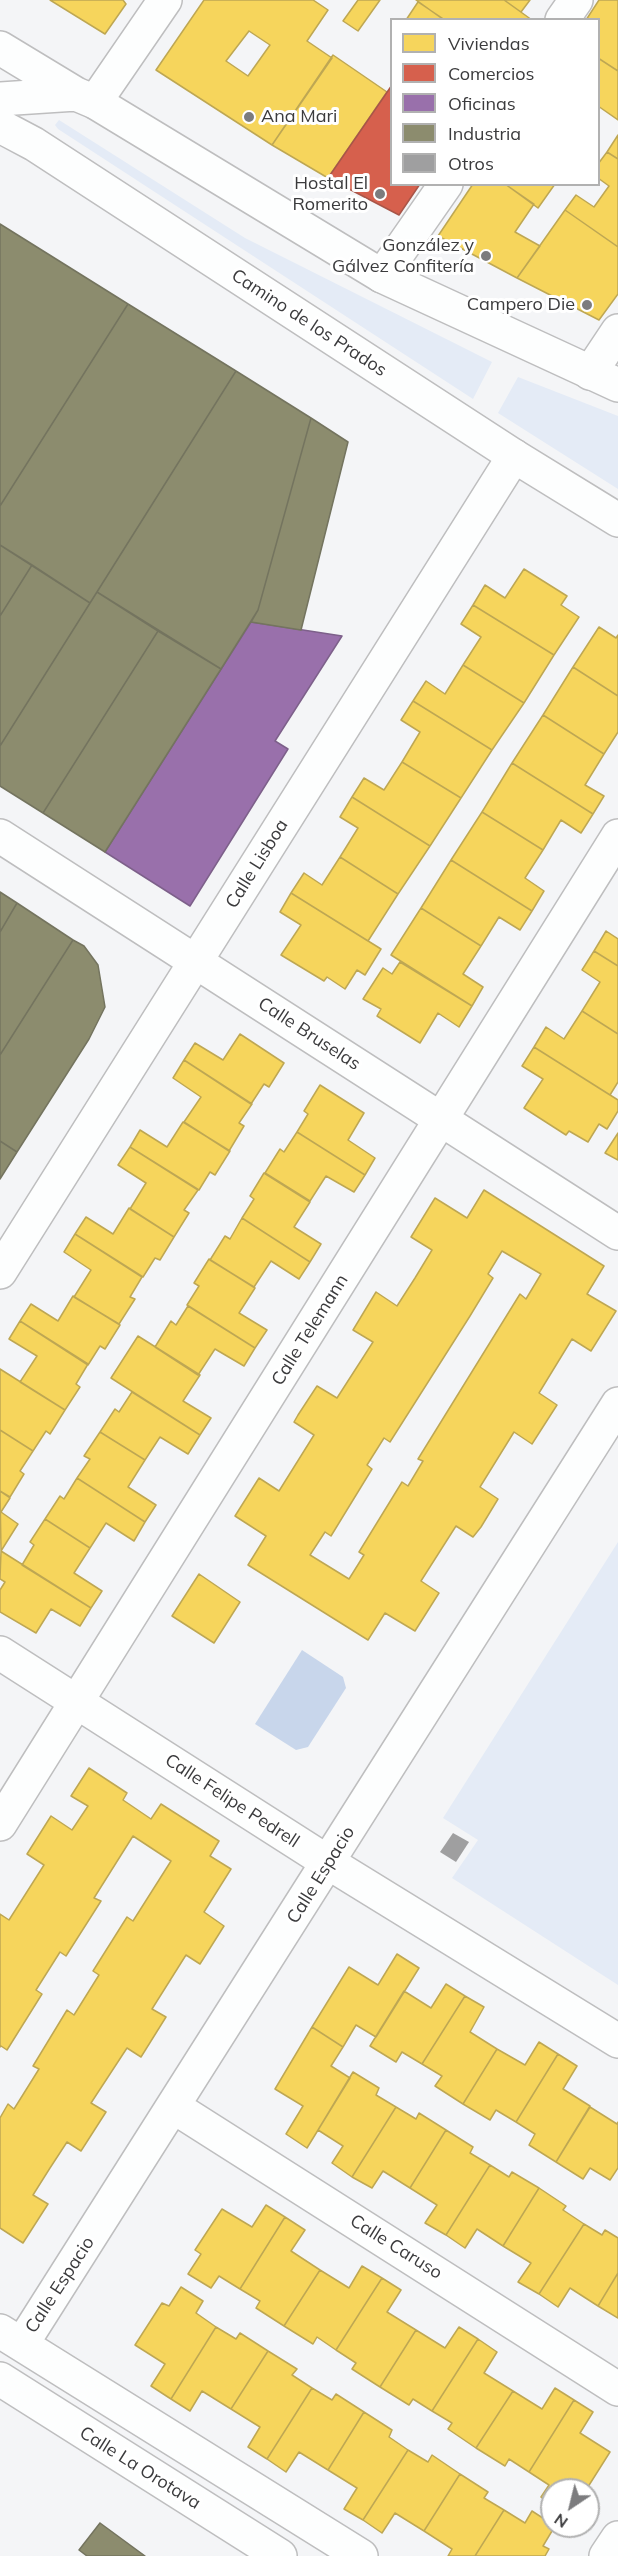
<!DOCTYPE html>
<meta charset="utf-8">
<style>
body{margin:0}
#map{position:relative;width:618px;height:2556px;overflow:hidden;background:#f4f5f7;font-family:Mulish,sans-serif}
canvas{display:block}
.legend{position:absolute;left:390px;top:18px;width:210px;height:168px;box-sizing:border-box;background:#fff;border:2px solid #b1b1b1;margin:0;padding:8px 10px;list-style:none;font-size:18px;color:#3b3b3d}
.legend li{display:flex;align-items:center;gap:12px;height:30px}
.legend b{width:30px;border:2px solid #b1b1b1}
.north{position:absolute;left:540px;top:2478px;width:60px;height:60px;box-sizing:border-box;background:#fff;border:2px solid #b1b1b1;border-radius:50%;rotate:215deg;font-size:16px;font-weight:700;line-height:24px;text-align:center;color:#3b3b3d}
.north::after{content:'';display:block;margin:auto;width:21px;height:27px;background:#7c7c7e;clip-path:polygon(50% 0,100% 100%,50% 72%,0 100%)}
</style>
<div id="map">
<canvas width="618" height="2556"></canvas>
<ul class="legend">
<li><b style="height:16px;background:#f6d55c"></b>Viviendas</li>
<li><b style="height:16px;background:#d6604d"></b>Comercios</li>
<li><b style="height:16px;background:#9970ab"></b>Oficinas</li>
<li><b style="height:16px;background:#8c8c6e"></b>Industria</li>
<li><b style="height:16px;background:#9f9fa0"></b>Otros</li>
</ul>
<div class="north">N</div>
</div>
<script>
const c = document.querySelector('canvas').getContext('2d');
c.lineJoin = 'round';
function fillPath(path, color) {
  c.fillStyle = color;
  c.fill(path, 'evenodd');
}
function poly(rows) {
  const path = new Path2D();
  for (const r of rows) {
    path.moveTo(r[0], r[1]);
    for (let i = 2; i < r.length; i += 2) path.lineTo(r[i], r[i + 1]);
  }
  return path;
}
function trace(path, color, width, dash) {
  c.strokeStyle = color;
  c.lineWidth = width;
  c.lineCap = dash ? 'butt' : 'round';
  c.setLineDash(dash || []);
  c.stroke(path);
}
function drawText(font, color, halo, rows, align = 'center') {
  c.font = font + ' Mulish,sans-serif';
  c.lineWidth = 6;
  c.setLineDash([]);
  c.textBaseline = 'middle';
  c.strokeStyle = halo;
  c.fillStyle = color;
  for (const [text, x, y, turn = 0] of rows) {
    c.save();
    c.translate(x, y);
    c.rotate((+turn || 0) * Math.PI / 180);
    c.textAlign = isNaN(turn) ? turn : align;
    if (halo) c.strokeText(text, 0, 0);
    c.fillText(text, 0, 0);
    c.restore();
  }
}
const green = poly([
 [59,120,245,238,492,362,473,399,58,129,55,125],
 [518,377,618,416,618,489,498,413],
 [618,1542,618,1985,452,1878,478,1840,443,1818]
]);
const water = poly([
 [302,1650,343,1677,346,1688,308,1747,296,1750,255,1724]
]);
const homes = poly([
 [50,0,123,0,126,4,105,34,50,0],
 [204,0,313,0,328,10,307,41,332,58,272,145,156,70,204,0],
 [249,31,270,45,248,76,226,61,249,31],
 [358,0,380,0,358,31,343,21,358,0],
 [416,0,504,0,532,20,444,20,416,0],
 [504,0,530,0,521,12,504,0],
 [599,0,618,0,618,71,598,58,598,20,586,20,599,0],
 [418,2,442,18,444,20,406,20,418,2],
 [333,55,387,92,328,178,272,145,333,55],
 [598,58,618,71,618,120,598,106,598,58],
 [618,135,618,159,607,152,618,135],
 [607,152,618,159,618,247,565,210,576,195,594,207,609,186,598,178,598,164,607,152],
 [473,184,505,184,534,204,515,232,540,246,517,278,438,236,473,184],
 [505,184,555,184,538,208,505,184],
 [565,210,618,247,618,294,599,320,517,278,565,210],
 [524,569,567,596,561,605,579,617,554,655,473,605,485,585,505,598,524,569],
 [473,605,554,655,524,703,463,665,481,637,461,624,473,605],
 [599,627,616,638,618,635,618,696,573,667,599,627],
 [463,665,524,703,492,750,413,701,426,681,445,694,463,665],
 [573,667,618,696,618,732,604,754,543,715,573,667],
 [413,701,492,750,461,798,402,762,420,732,401,720,413,701],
 [543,715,604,754,585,785,604,796,593,814,512,763,543,715],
 [402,762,461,798,430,846,352,797,364,778,384,790,402,762],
 [512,763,593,814,581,833,561,820,543,850,482,812,512,763],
 [352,797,430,846,398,894,340,857,358,828,340,817,352,797],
 [482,812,543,850,525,878,544,891,532,911,451,860,482,812],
 [340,857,398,894,368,941,291,893,304,873,322,885,340,857],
 [451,860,532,911,520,930,499,917,481,946,421,908,451,860],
 [291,893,381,949,365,975,357,970,345,989,327,977,324,981,281,955,301,925,280,912,291,893],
 [421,908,481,946,463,974,483,987,472,1006,391,955,421,908],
 [606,931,618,939,618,966,594,951,606,931],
 [594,951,618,966,618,1034,582,1011,600,982,582,970,594,951],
 [400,962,472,1006,459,1027,438,1013,420,1043,377,1016,381,1009,363,999,383,968,392,974,400,962],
 [582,1011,618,1034,618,1082,610,1095,534,1047,546,1027,564,1039,582,1011],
 [240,1034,284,1063,269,1087,264,1084,251,1104,184,1060,195,1043,223,1060,240,1034],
 [534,1047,618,1100,618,1111,607,1129,599,1124,588,1142,569,1131,566,1135,524,1108,543,1079,522,1066,534,1047],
 [184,1060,252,1104,239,1123,244,1126,229,1151,184,1122,201,1097,173,1078,184,1060],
 [320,1085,364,1113,348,1140,375,1158,365,1175,297,1132,308,1114,304,1111,320,1085],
 [183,1122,230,1151,215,1175,210,1172,199,1190,130,1147,140,1130,167,1147,183,1122],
 [297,1132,365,1175,354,1192,326,1176,310,1201,265,1173,280,1149,284,1152,297,1132],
 [618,1133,618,1160,605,1153,618,1133],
 [130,1147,198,1190,184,1210,189,1213,174,1237,130,1209,146,1183,118,1165,130,1147],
 [264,1173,310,1202,294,1227,321,1244,310,1262,242,1218,254,1199,250,1196,264,1173],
 [484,1190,604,1266,587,1294,616,1311,591,1351,572,1339,539,1393,557,1405,532,1444,514,1432,480,1487,498,1499,481,1527,473,1537,456,1526,421,1581,439,1593,415,1631,385,1613,368,1640,248,1565,266,1536,235,1516,259,1478,279,1491,314,1435,294,1422,298,1415,317,1386,337,1398,373,1342,353,1330,376,1292,397,1306,415,1278,432,1250,411,1237,435,1198,467,1218,484,1190],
 [502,1251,541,1274,526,1299,520,1294,418,1459,423,1461,408,1486,402,1482,359,1552,364,1555,349,1579,310,1555,325,1532,331,1536,372,1469,367,1465,384,1438,390,1442,470,1316,493,1278,488,1274,502,1251],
 [129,1208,174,1237,160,1260,155,1258,143,1277,75,1234,86,1217,113,1234,129,1208],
 [242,1218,310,1262,299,1279,271,1261,254,1287,210,1260,225,1236,230,1239,242,1218],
 [75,1234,142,1277,130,1297,135,1299,119,1324,74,1297,91,1270,64,1252,75,1234],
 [209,1259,255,1288,239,1313,267,1330,255,1348,187,1305,199,1286,194,1283,209,1259],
 [73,1296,120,1325,105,1349,100,1346,88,1365,20,1321,31,1304,58,1321,73,1296],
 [188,1306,255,1348,244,1366,215,1349,198,1375,155,1347,171,1321,176,1325,188,1306],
 [20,1321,88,1364,76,1384,80,1387,65,1410,20,1382,37,1356,9,1339,20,1321],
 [138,1336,200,1375,183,1401,211,1418,200,1435,111,1378,138,1336],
 [0,1369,65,1410,50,1434,46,1431,33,1451,0,1430,0,1369],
 [132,1392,200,1435,188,1454,160,1437,145,1460,100,1432,115,1409,119,1412,132,1392],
 [0,1430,33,1451,20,1471,24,1474,10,1497,0,1491,0,1430],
 [100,1432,145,1460,128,1487,156,1505,145,1522,77,1478,90,1459,84,1456,100,1432],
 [77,1478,145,1522,134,1541,106,1523,90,1548,45,1519,60,1496,64,1499,77,1478],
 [0,1491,10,1498,1,1512,18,1524,1,1551,0,1491],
 [45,1519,90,1548,74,1573,102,1591,91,1608,22,1565,34,1545,30,1542,45,1519],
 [1,1551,91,1608,80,1626,51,1609,36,1633,0,1612,0,1590,5,1582,0,1579,1,1551],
 [199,1574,240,1602,214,1643,172,1616,199,1574],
 [89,1768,127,1793,123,1800,151,1819,161,1804,219,1841,210,1856,231,1869,204,1912,224,1926,200,1964,186,1955,152,2009,166,2017,141,2057,127,2048,91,2103,106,2112,81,2151,67,2142,50,2168,33,2195,48,2204,23,2243,0,2228,0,2118,8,2104,14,2109,39,2069,33,2066,67,2010,74,2015,99,1975,93,1971,127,1917,133,1921,171,1861,133,1836,94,1898,101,1901,66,1956,60,1952,36,1990,42,1994,7,2050,1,2046,0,2047,0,1914,9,1920,44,1865,27,1854,51,1816,72,1830,88,1806,71,1796,89,1768],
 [397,1954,419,1968,376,2037,356,2025,343,2047,312,2027,349,1967,378,1985,397,1954],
 [446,1984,465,1996,422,2064,402,2052,396,2062,370,2046,404,1991,431,2008,446,1984],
 [465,1996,484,2007,470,2032,497,2049,463,2104,435,2086,442,2076,422,2064,465,1996],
 [312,2027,343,2047,331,2066,350,2078,307,2148,286,2134,303,2106,275,2089,312,2027],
 [539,2042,558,2054,516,2122,496,2110,490,2120,463,2104,497,2049,525,2065,539,2042],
 [558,2054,577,2066,563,2089,590,2106,556,2162,529,2145,535,2134,516,2122,558,2054],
 [353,2072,379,2088,376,2095,396,2107,352,2177,332,2163,343,2146,318,2130,353,2072],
 [396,2107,416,2119,419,2113,446,2130,410,2188,383,2171,372,2188,352,2177,396,2107],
 [590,2107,617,2124,618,2122,618,2168,610,2180,590,2168,583,2179,556,2162,590,2107],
 [446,2130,473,2147,470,2153,490,2165,446,2235,425,2223,437,2205,410,2188,446,2130],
 [490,2165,509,2177,512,2172,539,2188,503,2246,477,2229,465,2248,446,2235,490,2165],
 [539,2188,566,2206,563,2210,584,2224,539,2294,518,2282,531,2263,503,2246,539,2188],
 [266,2205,285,2217,240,2289,219,2276,211,2288,188,2274,201,2254,195,2250,222,2209,252,2227,266,2205],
 [285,2217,305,2230,291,2251,320,2270,284,2326,256,2308,260,2301,240,2289,285,2217],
 [584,2224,602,2235,605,2230,618,2238,618,2273,598,2306,570,2288,558,2307,539,2294,584,2224],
 [362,2266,382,2278,336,2350,317,2337,313,2344,284,2326,320,2270,349,2288,362,2266],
 [618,2273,618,2318,598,2306,618,2273],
 [382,2278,401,2290,387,2312,416,2330,380,2387,352,2369,356,2363,336,2350,382,2278],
 [181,2287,203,2301,196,2313,216,2327,171,2399,151,2386,165,2364,135,2345,162,2303,169,2306,181,2287],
 [216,2327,236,2339,240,2333,268,2351,231,2409,202,2391,190,2411,171,2399,216,2327],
 [459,2327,478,2339,432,2411,413,2399,409,2405,380,2387,416,2330,445,2348,459,2327],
 [478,2339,497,2352,484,2373,513,2391,476,2448,448,2429,452,2423,432,2411,478,2339],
 [268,2351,297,2369,292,2375,312,2388,267,2459,248,2447,260,2427,231,2409,268,2351],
 [312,2388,332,2400,336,2394,364,2412,328,2470,299,2452,286,2472,267,2459,312,2388],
 [555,2388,574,2400,529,2472,509,2459,505,2466,476,2448,513,2391,542,2409,555,2388],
 [574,2400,593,2412,580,2433,610,2452,586,2490,552,2490,552,2504,541,2497,549,2485,529,2472,574,2400],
 [364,2412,392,2430,389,2437,408,2450,363,2520,344,2509,357,2488,328,2470,364,2412],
 [408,2450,428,2462,432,2455,460,2474,424,2531,395,2513,382,2533,363,2520,408,2450],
 [460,2474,488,2492,484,2498,504,2510,475,2556,448,2556,452,2549,424,2531,460,2474],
 [504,2510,525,2523,532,2511,555,2526,543,2546,549,2549,545,2556,475,2556,504,2510]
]);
const shops = poly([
 [392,85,392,184,420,184,399,215,328,178,392,85]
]);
const offices = poly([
 [251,622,342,636,275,741,288,749,190,906,105,852,251,622]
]);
const industry = poly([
 [0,224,128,304,0,506,0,224],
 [128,304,236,371,90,603,0,545,0,506,128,304],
 [236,371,311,418,258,610,221,669,97,592,236,371],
 [311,418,348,442,301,630,251,622,258,610,311,418],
 [0,545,32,565,0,616,0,545],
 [32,565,90,603,0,746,0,616,32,565],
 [97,592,158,631,43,813,0,786,0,746,97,592],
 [158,631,221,669,105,852,43,813,158,631],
 [0,892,17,903,0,932,0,892],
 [17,903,73,940,0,1055,0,932,17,903],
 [73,940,84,946,98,965,105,1007,89,1039,17,1152,0,1141,0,1055,73,940],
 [0,1141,17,1152,0,1179,0,1141],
 [100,2523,145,2556,87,2556,79,2550,100,2523]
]);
const building = poly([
 [453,1833,469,1842,456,1862,440,1852]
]);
const street = poly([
 [562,20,576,0],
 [95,102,165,0],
 [382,276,446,184],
 [590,373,618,331],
 [0,836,618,1233],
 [0,1272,514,456],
 [0,1653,329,1863,618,2041],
 [0,1824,618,836],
 [174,2107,618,2389],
 [0,2331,361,2556],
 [22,2344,618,1404],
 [0,2379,280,2556],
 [606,2556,618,2538]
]);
const secondary = poly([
 [0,48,76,94,95,102,382,276,618,385],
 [0,99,76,94],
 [0,126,34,144,514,456,618,520]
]);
const markers = [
 [249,117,6,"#7c7c7e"],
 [380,194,6,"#7c7c7e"],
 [486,256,6,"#7c7c7e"],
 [587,305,6,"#7c7c7e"]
];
const poiNames = [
 ["Ana Mari",261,117,"left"],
 ["Hostal El",368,184],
 ["Romerito",368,205],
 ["González y",474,246],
 ["Gálvez Confitería",474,267],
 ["Campero Die",575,305]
];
const streetNames = [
 ["Camino de los Prados",309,323,33],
 ["Calle Lisboa",257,864,-58],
 ["Calle Bruselas",309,1034,33],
 ["Calle Telemann",310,1330,-58],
 ["Calle Felipe Pedrell",232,1801,33],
 ["Calle Espacio",321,1875,-58],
 ["Calle Caruso",396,2247,32],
 ["Calle Espacio",60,2285,-57],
 ["Calle La Orotava",140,2468,32]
];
fillPath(green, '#e4ebf6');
fillPath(water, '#c8d6eb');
fillPath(homes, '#f6d55c');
trace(homes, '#bea753', 1.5);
fillPath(shops, '#d6604d');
trace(shops, '#a85548', 1.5);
fillPath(offices, '#9970ab');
trace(offices, '#7d608a', 1.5);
fillPath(industry, '#8c8c6e');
trace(industry, '#74745f', 1.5);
fillPath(building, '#9f9fa0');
trace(street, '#bebebf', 36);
trace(secondary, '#bebebf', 36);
trace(street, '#fdfefe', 33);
trace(secondary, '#fdfefe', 33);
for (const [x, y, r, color] of markers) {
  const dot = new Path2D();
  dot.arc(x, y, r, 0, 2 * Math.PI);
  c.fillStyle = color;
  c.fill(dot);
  trace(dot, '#fff', 2);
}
drawText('18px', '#3b3b3d', '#fff', poiNames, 'right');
drawText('18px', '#3b3b3d', '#fff', streetNames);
</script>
